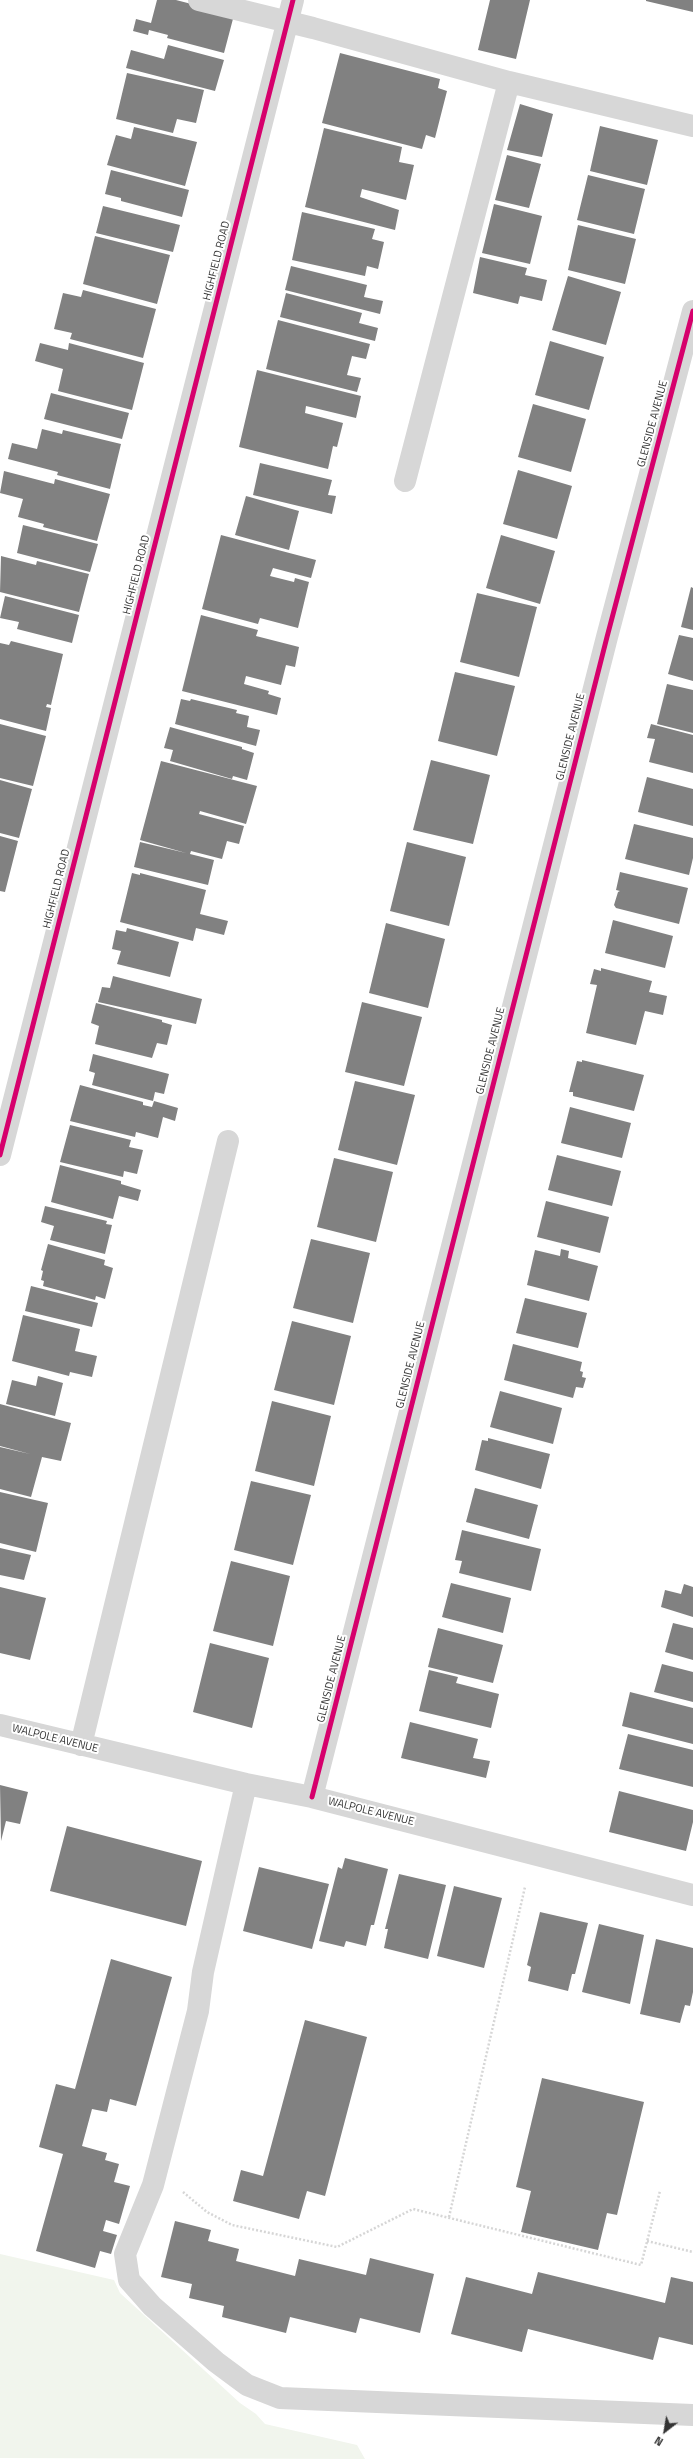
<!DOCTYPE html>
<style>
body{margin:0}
#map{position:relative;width:693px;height:2459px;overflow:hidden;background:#fff;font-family:"Titillium Web",sans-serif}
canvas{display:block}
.north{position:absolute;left:645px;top:2411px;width:40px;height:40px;-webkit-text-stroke:3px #fff;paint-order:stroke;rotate:211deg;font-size:11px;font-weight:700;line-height:16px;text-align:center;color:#333}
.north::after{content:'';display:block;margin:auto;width:14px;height:18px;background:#333;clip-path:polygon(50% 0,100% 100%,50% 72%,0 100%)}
</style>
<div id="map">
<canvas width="693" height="2459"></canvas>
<div class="north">N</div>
</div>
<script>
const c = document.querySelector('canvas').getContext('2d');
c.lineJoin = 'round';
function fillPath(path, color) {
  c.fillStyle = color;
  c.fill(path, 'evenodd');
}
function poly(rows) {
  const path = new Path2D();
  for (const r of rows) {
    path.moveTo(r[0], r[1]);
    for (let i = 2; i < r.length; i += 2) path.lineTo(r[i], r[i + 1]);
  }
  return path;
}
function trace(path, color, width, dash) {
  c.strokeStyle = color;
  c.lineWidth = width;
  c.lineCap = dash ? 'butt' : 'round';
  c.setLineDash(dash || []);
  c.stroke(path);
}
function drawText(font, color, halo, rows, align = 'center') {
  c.font = font + ' "Titillium Web",sans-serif';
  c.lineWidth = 4;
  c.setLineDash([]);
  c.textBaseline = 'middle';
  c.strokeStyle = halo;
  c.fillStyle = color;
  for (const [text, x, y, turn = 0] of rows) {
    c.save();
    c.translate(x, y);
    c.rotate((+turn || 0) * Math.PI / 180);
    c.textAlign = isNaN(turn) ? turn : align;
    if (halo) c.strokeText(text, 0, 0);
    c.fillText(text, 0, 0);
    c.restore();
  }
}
const green = poly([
 [0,2254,114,2280,120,2293,240,2403,256,2414,265,2424,357,2445,365,2459,0,2458]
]);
const building = poly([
 [157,0,176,0,234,15,224,53,167,38,168,35,149,30,148,35,133,31,136,19,151,23],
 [490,0,530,0,516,59,478,50],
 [646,0,693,0,693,12,646,1],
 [168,45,224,60,215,91,126,68,131,50,164,59],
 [340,53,440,79,438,88,447,91,435,138,426,135,422,149,322,123],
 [127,73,204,90,196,123,177,119,173,133,116,119],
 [520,104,553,114,542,157,507,150],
 [600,126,658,140,647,185,590,171],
 [134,127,197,142,185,186,107,165,116,135,131,139],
 [324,128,402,147,399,162,414,165,406,200,362,189,360,197,399,210,395,230,305,207],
 [507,155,541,164,529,208,495,200],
 [111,170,189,190,182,217,121,201,121,198,105,194],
 [588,175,645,189,634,234,577,220],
 [494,204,542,216,530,264,482,253],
 [103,206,180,225,173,252,96,233],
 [302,212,375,229,372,239,384,242,378,269,367,266,365,276,292,260],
 [578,225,636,239,625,284,568,270],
 [95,236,170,255,157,304,83,284],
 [480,257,527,268,525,275,547,280,542,301,520,296,518,304,473,293],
 [291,266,367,285,364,297,383,301,380,314,285,290],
 [568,276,621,292,606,345,552,330],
 [83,290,156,309,143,358,70,339,72,333,54,329,63,293,81,297],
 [286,293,362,313,359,323,378,328,375,341,280,317],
 [278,320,370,344,366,359,352,356,347,375,361,378,357,392,266,369],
 [550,341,604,357,589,410,535,395],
 [40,343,68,350,69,343,144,363,132,410,58,391,63,369,35,361],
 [257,370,361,396,356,418,306,406,305,413,343,423,337,447,333,446,328,469,239,447],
 [51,393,129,413,122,439,44,419],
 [533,404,586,419,571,472,518,457],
 [42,429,62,434,63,430,121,444,110,489,57,475,58,472,8,459,12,443,37,449],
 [260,463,332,480,328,495,336,496,332,514,253,495],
 [518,470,572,486,557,539,503,524],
 [4,471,54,484,55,479,110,494,97,541,43,527,44,524,18,517,23,499,0,493],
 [246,496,299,511,289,550,235,535],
 [23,525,98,544,90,572,17,553],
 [221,535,316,560,311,578,273,568,270,576,294,582,295,578,309,582,298,628,260,618,258,624,202,609],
 [501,535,555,551,540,604,486,588],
 [1,556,36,565,37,561,89,574,79,612,0,592],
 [691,587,693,588,693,630,681,627],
 [477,593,537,607,519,677,460,662],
 [5,596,79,615,72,643,17,629,19,622,0,618],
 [201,615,258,630,256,636,299,647,295,667,286,665,281,685,246,676,244,684,269,691,268,694,281,698,277,715,182,691],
 [679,635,693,638,693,681,668,674],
 [11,641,63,654,51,705,47,704,46,707,51,708,46,731,0,719,0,643,9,645],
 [455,672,515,686,497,756,438,741],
 [667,684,693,690,693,733,657,724],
 [181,699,190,701,191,699,237,710,236,713,249,716,247,727,260,730,256,746,175,724],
 [0,724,46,736,33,786,0,778],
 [651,724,693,735,693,773,649,762,655,739,647,738],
 [170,727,242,747,242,749,254,753,247,780,233,776,232,779,170,761,173,750,164,748],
 [431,760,490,775,473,844,413,830],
 [161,761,257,786,246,824,200,811,199,814,244,826,239,844,227,841,222,859,191,851,190,854,214,860,208,885,134,867,140,842,186,853,140,840],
 [647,777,693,789,693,826,638,812],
 [0,780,32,789,19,838,0,833],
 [634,824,693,838,693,858,689,875,625,859],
 [0,836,18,841,5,892,0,891],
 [407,842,466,857,449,926,390,911],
 [620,872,688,888,679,924,616,908,614,905,618,892,620,891,616,890],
 [132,873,140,875,140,873,206,890,200,914,228,921,224,935,196,928,193,941,120,922],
 [613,920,673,936,665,968,605,953],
 [386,923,445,939,428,1008,369,993],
 [127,928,179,942,170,977,117,964,121,951,112,949,116,930,126,932],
 [601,968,652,981,649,992,667,996,663,1015,645,1011,636,1045,586,1033,597,985,590,984,594,969,601,971],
 [113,976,202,999,196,1024,98,1002,102,987,110,988],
 [362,1002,422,1017,404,1086,345,1072],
 [96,1003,162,1020,162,1022,172,1025,167,1045,157,1043,152,1058,95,1044,99,1026,91,1023],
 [93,1054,169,1074,164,1094,155,1092,153,1101,92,1085,95,1073,89,1071],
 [582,1060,644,1075,634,1111,573,1096,573,1092,569,1092,577,1061,582,1062],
 [355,1081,415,1095,397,1165,338,1150],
 [80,1085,143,1102,143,1105,152,1107,154,1101,178,1108,175,1121,163,1117,158,1138,136,1132,135,1137,70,1121],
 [570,1107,631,1123,622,1158,561,1143],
 [70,1125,131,1140,129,1147,143,1150,137,1174,124,1171,123,1177,60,1162],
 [557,1155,621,1171,612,1206,548,1190],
 [334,1158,393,1172,376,1242,317,1227],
 [60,1165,121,1181,121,1184,141,1190,138,1201,119,1196,113,1219,51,1202],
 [546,1201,609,1217,600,1253,537,1237],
 [45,1206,107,1221,106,1224,112,1225,105,1254,50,1240,54,1226,41,1222],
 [311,1239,370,1253,353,1323,293,1308],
 [48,1244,105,1260,104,1265,113,1268,105,1299,96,1296,95,1300,43,1286,44,1281,41,1280,43,1271,41,1270],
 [561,1249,569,1251,568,1258,598,1266,589,1301,527,1285,535,1250,560,1256],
 [31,1286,98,1303,92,1327,25,1311],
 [525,1298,587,1313,578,1348,516,1333],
 [23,1315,80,1329,75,1351,97,1356,92,1377,70,1372,69,1376,12,1361],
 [292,1321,351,1336,334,1405,274,1390],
 [513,1344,582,1362,580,1371,583,1372,582,1377,586,1378,583,1388,576,1387,573,1398,504,1380],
 [38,1376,63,1383,55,1416,6,1404,12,1380,36,1386],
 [500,1391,562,1408,553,1444,490,1427],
 [272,1401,331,1416,314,1486,255,1471],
 [0,1404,71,1423,61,1461,42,1457,31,1497,0,1489,0,1447,30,1454,0,1446],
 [488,1438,550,1454,541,1489,475,1470,482,1440,488,1441],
 [251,1481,311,1495,293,1565,234,1550],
 [475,1488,538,1505,529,1539,466,1522],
 [0,1492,48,1503,36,1552,0,1543],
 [462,1530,541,1549,531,1591,459,1573,462,1561,455,1560],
 [0,1548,31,1555,24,1580,0,1575],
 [231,1561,290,1576,273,1646,213,1631],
 [451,1583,511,1598,503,1633,442,1617],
 [684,1584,693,1587,693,1617,661,1607,665,1590,681,1594],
 [0,1587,46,1598,30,1660,0,1653],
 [673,1623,693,1628,693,1660,665,1652],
 [438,1628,503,1645,493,1683,428,1667],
 [210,1643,269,1658,252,1728,193,1712],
 [662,1664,693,1672,693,1702,654,1692],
 [429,1670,458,1677,456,1683,499,1694,491,1728,419,1711],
 [630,1692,693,1708,693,1744,622,1726],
 [410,1722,478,1739,473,1758,490,1761,486,1778,401,1758],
 [628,1734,693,1750,693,1787,619,1769],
 [0,1785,28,1792,20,1824,6,1821,1,1841],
 [619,1791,693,1810,693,1822,686,1851,609,1832],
 [67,1826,202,1861,186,1926,50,1891],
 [345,1858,388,1869,374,1925,371,1925,366,1946,346,1941,344,1947,319,1941,338,1867,342,1869],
 [259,1867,329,1884,312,1949,243,1931],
 [399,1874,446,1885,428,1959,384,1948,388,1929,385,1929],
 [454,1886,502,1898,484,1968,437,1956],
 [540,1912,588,1923,575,1974,572,1974,568,1991,528,1981,531,1967,527,1965],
 [599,1924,644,1935,630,2004,582,1992],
 [656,1939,693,1948,693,1992,690,2006,685,2005,680,2023,640,2014],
 [111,1959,172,1977,136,2106,110,2099,107,2112,92,2109,82,2146,107,2153,105,2160,119,2164,114,2182,130,2186,119,2224,106,2220,103,2231,117,2235,111,2254,100,2251,95,2268,36,2251,63,2154,39,2147,56,2084,75,2089],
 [305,2020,367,2037,325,2196,307,2191,299,2219,233,2201,241,2170,263,2176],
 [542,2078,644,2102,617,2215,607,2213,598,2250,521,2232,531,2191,516,2187],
 [175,2221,211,2230,208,2241,239,2249,236,2261,295,2276,299,2259,366,2275,370,2258,434,2274,420,2333,360,2318,356,2333,290,2317,286,2333,222,2317,224,2306,189,2298,192,2284,161,2277],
 [538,2272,665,2303,671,2277,693,2282,693,2345,659,2337,653,2360,528,2329,522,2352,451,2334,466,2277,532,2294]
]);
const path = poly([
 [183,2192,207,2212,232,2225,337,2247,413,2209,641,2265,660,2191],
 [449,2217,525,1887],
 [647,2241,693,2252]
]);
const minor = poly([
 [199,0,313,28,509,82,693,126],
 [405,481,509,82],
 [0,1155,293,0],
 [0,1725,246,1784,312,1797,693,1895],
 [81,1745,228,1141],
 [246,1784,203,1972,198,2011,153,2185,125,2254,129,2280,152,2306,216,2362,247,2385,280,2398,693,2415],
 [312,1797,607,637,693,311]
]);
const cycleway = poly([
 [0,1155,293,0],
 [312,1797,607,637,693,311]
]);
const streetNames = [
 ["HIGHFIELD ROAD",217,261,-76],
 ["GLENSIDE AVENUE",653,424,-75],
 ["HIGHFIELD ROAD",137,575,-76],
 ["GLENSIDE AVENUE",571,737,-76],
 ["HIGHFIELD ROAD",57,889,-76],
 ["GLENSIDE AVENUE",491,1051,-76],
 ["GLENSIDE AVENUE",411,1365,-76],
 ["GLENSIDE AVENUE",332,1679,-76],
 ["WALPOLE AVENUE",55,1739,14],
 ["WALPOLE AVENUE",371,1812,14]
];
fillPath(green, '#f1f5ed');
fillPath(building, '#818181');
trace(path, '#d6d6d6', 2.5, [2, 2]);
trace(minor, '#d7d7d7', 22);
trace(cycleway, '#d6006c', 5);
drawText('11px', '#333', '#fff', streetNames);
</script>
